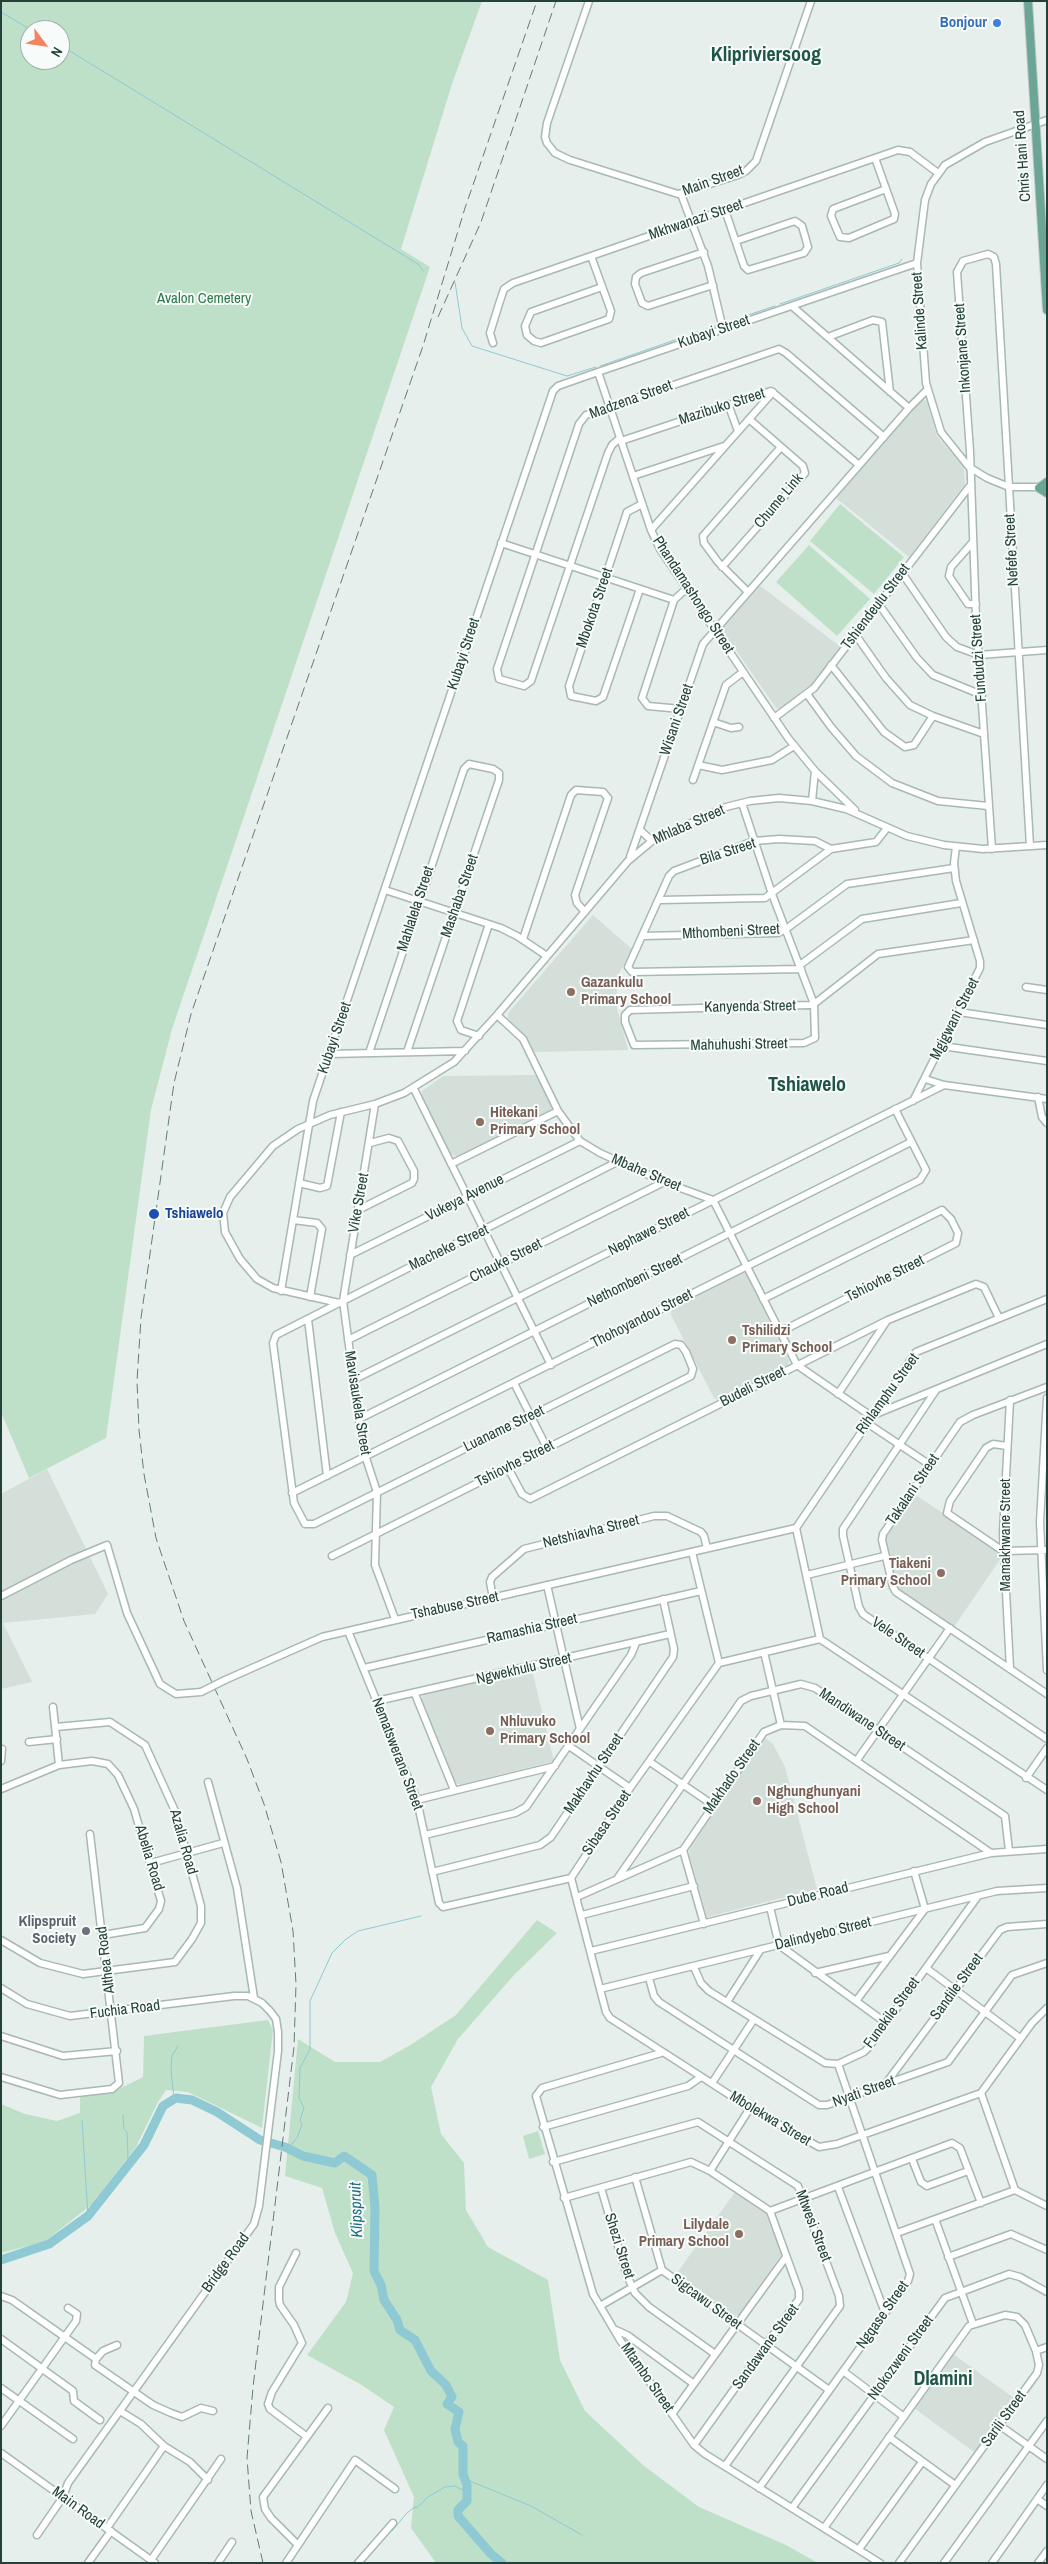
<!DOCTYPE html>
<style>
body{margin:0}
#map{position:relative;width:1048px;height:2564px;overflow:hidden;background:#e6efeb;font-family:"Archivo Narrow",sans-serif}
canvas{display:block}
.frame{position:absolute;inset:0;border:2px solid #24423a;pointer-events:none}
.north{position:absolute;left:20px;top:20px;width:50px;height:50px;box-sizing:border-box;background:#f7fbf9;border:1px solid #a3b1ad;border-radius:50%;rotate:121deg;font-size:14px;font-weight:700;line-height:20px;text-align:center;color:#24423a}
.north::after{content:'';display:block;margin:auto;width:18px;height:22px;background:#f4845f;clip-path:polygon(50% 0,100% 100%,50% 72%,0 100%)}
</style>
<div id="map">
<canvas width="1048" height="2564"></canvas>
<div class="frame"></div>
<div class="north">N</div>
</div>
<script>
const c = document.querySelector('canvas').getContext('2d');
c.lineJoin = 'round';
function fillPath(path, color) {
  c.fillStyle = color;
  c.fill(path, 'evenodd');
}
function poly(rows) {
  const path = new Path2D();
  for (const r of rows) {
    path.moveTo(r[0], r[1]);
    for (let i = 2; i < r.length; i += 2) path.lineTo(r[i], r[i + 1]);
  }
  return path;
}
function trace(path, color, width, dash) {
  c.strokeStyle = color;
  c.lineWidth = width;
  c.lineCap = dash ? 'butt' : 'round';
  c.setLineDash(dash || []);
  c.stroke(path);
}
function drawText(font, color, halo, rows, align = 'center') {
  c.font = font + ' "Archivo Narrow",sans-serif';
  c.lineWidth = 4;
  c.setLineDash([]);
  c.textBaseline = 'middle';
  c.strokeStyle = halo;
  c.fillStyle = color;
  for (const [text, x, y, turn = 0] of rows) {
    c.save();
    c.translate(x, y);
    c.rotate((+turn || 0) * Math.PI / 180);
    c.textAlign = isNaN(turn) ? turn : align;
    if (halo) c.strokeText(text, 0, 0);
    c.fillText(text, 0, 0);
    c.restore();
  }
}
const built = poly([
 [922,399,927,401,937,436,964,467,965,484,909,557,836,498],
 [759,585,841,647,807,690,781,709,776,708,722,630,723,625],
 [593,915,632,949,617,977,617,1008,628,1050,534,1052,526,1036,508,1019,508,1013],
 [536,1075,552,1106,550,1110,458,1157,450,1153,421,1097,422,1091,443,1076],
 [740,1273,746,1273,789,1361,788,1365,718,1400,714,1398,671,1315,672,1307],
 [47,1469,108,1594,95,1614,3,1623,32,1682,1,1689,1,1494],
 [914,1494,998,1550,1001,1558,954,1627,895,1587,884,1538],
 [532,1670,554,1761,460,1785,453,1781,421,1701,423,1695],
 [764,1737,773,1744,785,1767,817,1889,707,1917,689,1853,690,1846],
 [735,2192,765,2211,782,2254,739,2315,734,2316,677,2273],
 [953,2354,1014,2398,974,2452,914,2408]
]);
const green = poly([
 [1,1,482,1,452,84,401,249,430,267,172,1029,151,1110,106,1438,29,1478,1,1412],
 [30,30,60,30,60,60,30,60],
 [840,504,904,557,874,594,810,541],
 [809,545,870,599,837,636,776,582],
 [537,1920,557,1933,514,1975,458,2039,431,2087,441,2134,464,2163,466,2210,488,2247,548,2280,560,2360,585,2411,643,2465,699,2507,786,2545,818,2563,436,2563,411,2528,414,2497,384,2430,394,2407,360,2384,307,2355,346,2302,353,2273,335,2233,322,2188,285,2176,298,2039,335,2062,380,2062,412,2044,456,2015],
 [268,2020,273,2030,262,2128,188,2092,166,2090,158,2102,136,2147,91,2205,44,2242,1,2253,1,2104,25,2114,57,2121,80,2113,80,2096,115,2091,143,2077,144,2036],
 [538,2131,545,2154,529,2159,523,2136]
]);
const stream = poly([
 [1,12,31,30],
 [60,45,418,264,423,271],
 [455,282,462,328,472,346,567,376,596,367],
 [780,304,899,263,902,259],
 [727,322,775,306],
 [600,366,718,325],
 [174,2099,171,2069,172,2056,178,2046],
 [123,2115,124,2129,127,2132,128,2157,126,2169],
 [82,2120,88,2216],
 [288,2148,297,2138,302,2125,300,2120,304,2108,299,2098,300,2068,310,2049,310,2001,332,1953,345,1940,358,1931,421,1916],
 [465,2479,531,2506,582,2535],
 [392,2531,406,2514,413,2508,418,2507,428,2497,445,2487,455,2486,462,2490,467,2485]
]);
const river = poly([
 [1,2260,49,2244,88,2216,144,2145,163,2106,176,2098,192,2100,217,2112,260,2140,285,2147,303,2156,335,2163,344,2156,372,2175,375,2208,374,2271,381,2285,384,2300,397,2320,400,2330,415,2340,431,2371,446,2385,452,2397,447,2404,459,2412,455,2429,458,2442,463,2446,463,2474,467,2485,467,2501,458,2510,458,2516,491,2554,502,2563]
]);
const minor = poly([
 [589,1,547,123,545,137,547,143,555,153,570,160,678,194,738,175,746,171,756,161,811,1],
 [875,158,895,214,894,219,849,238,840,237,831,216,833,209,886,189],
 [681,194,708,266,723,329],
 [725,210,744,266,748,270,804,253,808,247,802,226,795,221,736,241],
 [704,252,641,273,636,277,635,284,642,303,648,306,713,285],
 [591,256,611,311,609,319,541,343,534,341,527,335,525,326,531,312,602,287],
 [792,306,909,408],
 [828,337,873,320,882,322,890,392],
 [493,343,490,333,499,304,504,289,513,283,898,150,910,152,938,173],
 [598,372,651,530,660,549,788,738,815,771,855,810],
 [728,404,738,431],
 [620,438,612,445,608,453,531,681,524,686,499,679,497,669,579,424,586,415,779,349,786,353,884,437],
 [621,441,771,391,859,465],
 [633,476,724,446],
 [1042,487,1009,487,987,478,969,467,941,432,926,383,917,263,925,200,931,184,945,165,985,142,1047,120],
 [651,530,773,392],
 [501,543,674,600],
 [972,543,951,567,949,576,968,604,976,604],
 [722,567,805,473,803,466,749,419],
 [902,573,946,637,957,647,979,655,1047,650],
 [640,589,603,697,596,701,571,696,569,686,627,512,642,504],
 [748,592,718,562,704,543,703,536,781,447],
 [878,603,917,658,933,675,982,695],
 [855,634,886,678,910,705,933,716,984,734],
 [831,665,884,732,905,747,914,745,933,716],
 [807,694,831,727,856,756,892,783,938,801,988,806],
 [681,709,648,706,642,698,674,600,686,589],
 [774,718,814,688,969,487],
 [713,722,731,728,739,727],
 [698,765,722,770,772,760,794,746],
 [693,780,726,685,743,672],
 [812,801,815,771],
 [742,803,772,894,814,1004,815,1038,804,1043,634,1045,625,1022,625,1015,630,1010,810,1005,814,1004,878,954,974,940],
 [640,830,652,841],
 [992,849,976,618,970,451,957,272,963,261,988,254,994,257,996,264,1030,846],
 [630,857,703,644,909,408,927,390],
 [385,890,501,928,517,936,547,956],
 [660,900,765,898,831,849],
 [642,936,778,933,786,929,847,884,954,868],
 [523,939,571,795,576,790,603,792,608,798,575,895,577,903,585,912],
 [800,965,862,919,961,903],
 [801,969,632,972,628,967,669,876,674,871,754,841,779,839,815,841,831,849,876,842,887,828],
 [1026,987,1047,990],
 [959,1012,1047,1025],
 [497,1015,523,1039,558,1111,580,1141,600,1153,664,1182,713,1200,797,1365,871,1416,1047,1344],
 [479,1036,461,1030,457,1021,489,924],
 [942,1046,1047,1061],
 [369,1053,464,769,469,764,493,769,499,773,499,780,407,1052],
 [329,1054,465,1051],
 [925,1079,944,1085,1047,1099],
 [414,1089,551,1365],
 [1038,1097,1042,1117,1047,1123],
 [913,1101,980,968,980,961,956,881,954,863,956,847],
 [375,1104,343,1301,363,1449,377,1492,375,1565,395,1619],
 [451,1164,558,1111],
 [299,1183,320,1188,327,1186,341,1112],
 [358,1210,412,1183,414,1179,414,1171,398,1141,389,1138,370,1143],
 [293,1220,317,1223,322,1229,310,1297],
 [350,1255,580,1141],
 [281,1291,313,1101,553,391,558,386,598,372,917,263],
 [763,1299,942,1210,951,1219,958,1233,956,1243,780,1332],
 [339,1303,273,1288,257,1279,240,1259,225,1232,223,1213,230,1197,273,1146,298,1129,330,1115,375,1104,404,1093,454,1062,497,1015,628,861,652,841,726,807,750,801,779,798,812,801,846,809,907,836,944,845,983,849,1047,845],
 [308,1319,327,1476],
 [348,1340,664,1182],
 [353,1380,944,1085],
 [514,1383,547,1448],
 [1047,1387,973,1415,960,1422,883,1534,882,1540,893,1587,896,1592,1047,1694],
 [936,1390,843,1529,843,1536,859,1607,863,1614,1047,1739],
 [838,1394,886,1322],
 [1047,1398,1040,1522,1047,1670],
 [359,1419,911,1142],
 [867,1423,930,1465],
 [1007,1446,993,1444,986,1448,950,1501,947,1513,1003,1551,1047,1550],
 [508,1468,522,1494,530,1499,888,1320,976,1284,984,1287,999,1318],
 [292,1493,920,1180,926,1170,895,1109],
 [796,1528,916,1352,1047,1299],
 [796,1528,820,1639],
 [692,1552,719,1663],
 [332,1556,691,1376,693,1369,686,1352,681,1345,675,1344,314,1524,305,1524,294,1503,273,1343,276,1335,619,1161],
 [807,1575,884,1556],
 [547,1585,580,1729],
 [1,1596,71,1560,107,1545,127,1613,160,1684,176,1694,201,1692],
 [493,1598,490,1582,492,1577,524,1549,654,1516,667,1516,701,1532,704,1536,707,1548],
 [348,1631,417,1800,439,1903,443,1907,571,1878,630,1788,719,1663,820,1639,1047,1790],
 [764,1652,781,1725],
 [364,1668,701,1591],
 [1010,1669,1003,1533,1010,1400],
 [225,1680,322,1637,796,1528],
 [415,1694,454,1790],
 [377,1701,670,1634],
 [53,1707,59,1765],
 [29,1742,57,1739],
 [569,1746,630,1788],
 [857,1760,950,1628],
 [1,1761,2,1749],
 [650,1762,713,1805],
 [1026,1778,1047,1748],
 [208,1782,237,1888,254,1998],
 [1,1789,59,1765,92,1761,108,1764,118,1775,134,1809,161,1901,159,1909,145,1928,103,1935],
 [417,1800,555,1766],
 [425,1835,515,1813,526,1807,631,1655,636,1643],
 [683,1850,704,1924],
 [151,1863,223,1843],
 [432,1872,540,1845,551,1837,673,1657,674,1649,663,1599],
 [571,1878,606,2012,610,2018,750,2108,819,2147,837,2144,981,2093,1032,2023,1047,2008],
 [617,1879,741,1701,751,1696,801,1684,815,1688,1005,1816,1009,1851],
 [577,1897,683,1850,764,1732,781,1725,805,1726,991,1853],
 [770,1907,779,1945,886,2023],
 [582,1915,694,1886],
 [1,1940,40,1963,83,1974,175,1962,192,1939,201,1923,201,1906,175,1811,145,1745,110,1722,56,1727],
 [591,1951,991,1853,1047,1849],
 [694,1967,701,1983,709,1991,825,2063,838,2064,864,2052,868,2048,978,1896],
 [926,1968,1020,2038],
 [815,1973,889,1956],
 [649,1978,654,1996,659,2002,819,2105,827,2105,948,2062,1012,1975,1047,1963],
 [1,1988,27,2004,70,2016,234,1996,248,1996,262,2003,270,2011,276,2019,278,2032,278,2051,259,2206,254,2224,68,2483,63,2497,37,2535],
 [600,1989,997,1891,1047,1888],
 [856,2001,925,1909,914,1871],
 [727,2002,761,1949],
 [1,2036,63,2056,117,2051],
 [661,2053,542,2088,536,2096,593,2294,620,2340,694,2445,705,2454,880,2563],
 [1,2077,60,2095,112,2089,119,2083,90,1834],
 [887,2082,1000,1930,1007,1927,1047,1924],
 [712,2083,754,2019],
 [981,2093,1015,2190],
 [543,2127,688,2086,701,2077],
 [912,2159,921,2182,927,2186,968,2171],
 [553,2162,698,2122,798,2186,839,2296,840,2306,725,2466],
 [710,2171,750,2108],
 [635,2177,662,2270,829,2390],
 [838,2187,885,2313],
 [601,2188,626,2273,635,2293,649,2307,715,2354],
 [564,2198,691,2162,710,2171,770,2211,799,2291,799,2299,694,2445],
 [770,2211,952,2143,960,2148,981,2203],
 [935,2219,973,2324],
 [897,2233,1015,2190,1047,2206],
 [296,2253,279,2287,279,2300,280,2305,294,2325,302,2343,272,2392,268,2404,270,2409,306,2436],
 [948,2257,1011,2234,1047,2250],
 [1,2296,12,2300,96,2359],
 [600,2306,662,2270],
 [616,2330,627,2335,694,2384],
 [1,2339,73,2391,74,2401,100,2420],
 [117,2345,103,2351,96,2359,95,2365,153,2405,171,2413,182,2417,201,2408,213,2411],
 [1036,2351,1047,2347],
 [843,2371,904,2417],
 [1,2388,73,2439],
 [120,2411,141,2424,164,2446,190,2462,208,2480],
 [672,2414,786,2257],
 [999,2425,1047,2459],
 [1,2426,76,2321,77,2314,68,2308],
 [889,2437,955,2485],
 [1,2453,155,2563],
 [759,2488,908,2281,910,2274,838,2064],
 [1037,2499,1047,2506],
 [792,2508,945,2298,1009,2274,1020,2277,1047,2292],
 [107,2528,164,2446],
 [824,2528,969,2326,1005,2315,1017,2317,1025,2325,1036,2351,1039,2365,1037,2373,899,2563],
 [298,2545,271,2518,265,2509,263,2497,328,2408],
 [859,2549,922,2462],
 [151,2560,221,2459],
 [88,2563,111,2531],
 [218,2563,232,2542],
 [286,2563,355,2460,395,2489],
 [358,2563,393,2523],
 [944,2563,1047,2421],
 [992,2563,1047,2485],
 [1038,2563,1047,2551]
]);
const major = poly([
 [1028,1,1047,310],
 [1047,482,1039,488,1047,493]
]);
const rail = poly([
 [438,317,481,222,556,1],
 [263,2563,251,2511,247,2458,253,2387,294,2047,296,1984,293,1931,281,1862,264,1804,247,1759,184,1621,156,1538,144,1474,139,1430,137,1381,141,1318,174,1083,191,1014,423,346,465,208,537,1]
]);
const minorBridge = poly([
 [201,1692,225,1680]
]);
const markers = [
 [997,23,5,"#3f7fe0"],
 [571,992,5,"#8d6e63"],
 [480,1122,5,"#8d6e63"],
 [154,1214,6,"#1a4fb4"],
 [732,1340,5,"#8d6e63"],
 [941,1573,5,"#8d6e63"],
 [490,1731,5,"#8d6e63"],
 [757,1801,5,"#8d6e63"],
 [86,1931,5,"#6b7280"],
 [739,2234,5,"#8d6e63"]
];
const shopNames = [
 ["Bonjour",987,23]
];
const streetNames = [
 ["Chris Hani Road",1023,156,-94],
 ["Main Street",713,181,-20],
 ["Mkhwanazi Street",696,220,-19],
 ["Kalinde Street",920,311,-94],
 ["Kubayi Street",714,332,-19],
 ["Inkonjane Street",963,348,-94],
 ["Madzena Street",631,400,-20],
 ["Mazibuko Street",722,407,-18],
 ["Chume Link",779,501,-50],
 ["Nefefe Street",1012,550,-93],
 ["Phandamashongo Street",693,595,57],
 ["Tshiendeulu Street",876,607,-53],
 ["Mbokota Street",595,608,-71],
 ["Kubayi Street",464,654,-72],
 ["Fundudzi Street",979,658,-94],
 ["Wisani Street",677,720,-71],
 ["Mhlaba Street",689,825,-24],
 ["Bila Street",728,852,-18],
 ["Mashaba Street",460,896,-71],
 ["Mahlalela Street",416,909,-72],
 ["Mthombeni Street",731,932,-3],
 ["Kanyenda Street",750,1007,-1],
 ["Mgigwani Street",955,1019,-63],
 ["Kubayi Street",335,1038,-71],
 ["Mahuhushi Street",739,1045,-1],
 ["Mbahe Street",646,1173,23],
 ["Vukeya Avenue",465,1198,-27],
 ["Vike Street",359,1203,-80],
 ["Nephawe Street",649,1232,-27],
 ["Macheke Street",449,1248,-26],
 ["Chauke Street",506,1261,-27],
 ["Tshiovhe Street",885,1279,-27],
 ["Nethombeni Street",635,1281,-26],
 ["Thohoyandou Street",642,1319,-27],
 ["Budeli Street",753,1387,-27],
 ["Rihlamphu Street",888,1394,-54],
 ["Mavisaukela Street",357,1403,81],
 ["Luaname Street",504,1429,-26],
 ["Tshiovhe Street",515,1464,-27],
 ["Takalani Street",913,1490,-56],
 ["Netshiavha Street",591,1532,-14],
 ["Mamakhwane Street",1006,1535,-90],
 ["Tshabuse Street",455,1606,-12],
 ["Ramashia Street",532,1629,-13],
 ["Vele Street",898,1638,34],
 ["Ngwekhulu Street",524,1669,-13],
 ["Mandiwane Street",862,1720,34],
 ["Nematswerane Street",397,1754,69],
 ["Makhavhu Street",594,1774,-56],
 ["Makhado Street",732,1777,-55],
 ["Sibasa Street",607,1823,-56],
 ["Azalia Road",183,1842,74],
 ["Abelia Road",149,1858,73],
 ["Dube Road",818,1895,-14],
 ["Dalindyebo Street",823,1934,-14],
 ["Althea Road",106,1960,-97],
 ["Sandile Street",957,1987,-54],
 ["Fuchia Road",125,2010,-7],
 ["Funekile Street",892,2013,-54],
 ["Nyati Street",864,2092,-20],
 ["Mbolekwa Street",770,2119,31],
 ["Mtwesi Street",813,2226,69],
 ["Shezi Street",619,2246,72],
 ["Bridge Road",226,2263,-54],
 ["Sigcawu Street",706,2302,36],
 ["Ngqase Street",883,2315,-55],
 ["Sandawane Street",766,2347,-54],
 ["Ntokozweni Street",901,2358,-54],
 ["Mtambo Street",647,2378,55],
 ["Sarili Street",1004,2419,-54],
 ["Main Road",78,2508,36]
];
const parkNames = [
 ["Avalon Cemetery",204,299]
];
const educationNames = [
 ["Gazankulu",581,983],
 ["Primary School",581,1000],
 ["Hitekani",490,1113],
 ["Primary School",490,1130],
 ["Tshilidzi",742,1331],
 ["Primary School",742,1348],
 ["Tiakeni",931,1564,"right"],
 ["Primary School",931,1581,"right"],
 ["Nhluvuko",500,1722],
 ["Primary School",500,1739],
 ["Nghunghunyani",767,1792],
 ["High School",767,1809],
 ["Lilydale",729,2225,"right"],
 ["Primary School",729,2242,"right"]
];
const transitNames = [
 ["Tshiawelo",165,1214]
];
const worshipNames = [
 ["Klipspruit",76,1922],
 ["Society",76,1939]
];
const waterNames = [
 ["Klipspruit",357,2210,-92]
];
const districtNames = [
 ["Klipriviersoog",766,56],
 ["Tshiawelo",807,1086],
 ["Dlamini",943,2380]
];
fillPath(built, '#d4dfda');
fillPath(green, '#bfe0c8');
trace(stream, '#8ec9d4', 1);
trace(river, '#8ec9d4', 9);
trace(minor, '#a8b8b2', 9);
trace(major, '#c2cac8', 10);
trace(minor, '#fff', 6);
trace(major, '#6aa596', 8);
trace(rail, '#5f7d75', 1, [10, 5]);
trace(minorBridge, '#a8b8b2', 9, []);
trace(minorBridge, '#fff', 6);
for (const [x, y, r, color] of markers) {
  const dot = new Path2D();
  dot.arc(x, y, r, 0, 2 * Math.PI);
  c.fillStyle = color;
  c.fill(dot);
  trace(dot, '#f7fbf9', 2);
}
drawText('bold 15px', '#366cbe', '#f7fbf9', shopNames, 'right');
drawText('15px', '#24423a', '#f7fbf9', streetNames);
drawText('15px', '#2d7a4b', '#f7fbf9', parkNames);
drawText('bold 15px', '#785e54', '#f7fbf9', educationNames, 'left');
drawText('bold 15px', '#164399', '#f7fbf9', transitNames, 'left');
drawText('bold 15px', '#5b616d', '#f7fbf9', worshipNames, 'right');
drawText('italic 16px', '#1c6f80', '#f7fbf9', waterNames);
drawText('bold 20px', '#1f5548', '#f7fbf9', districtNames);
</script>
